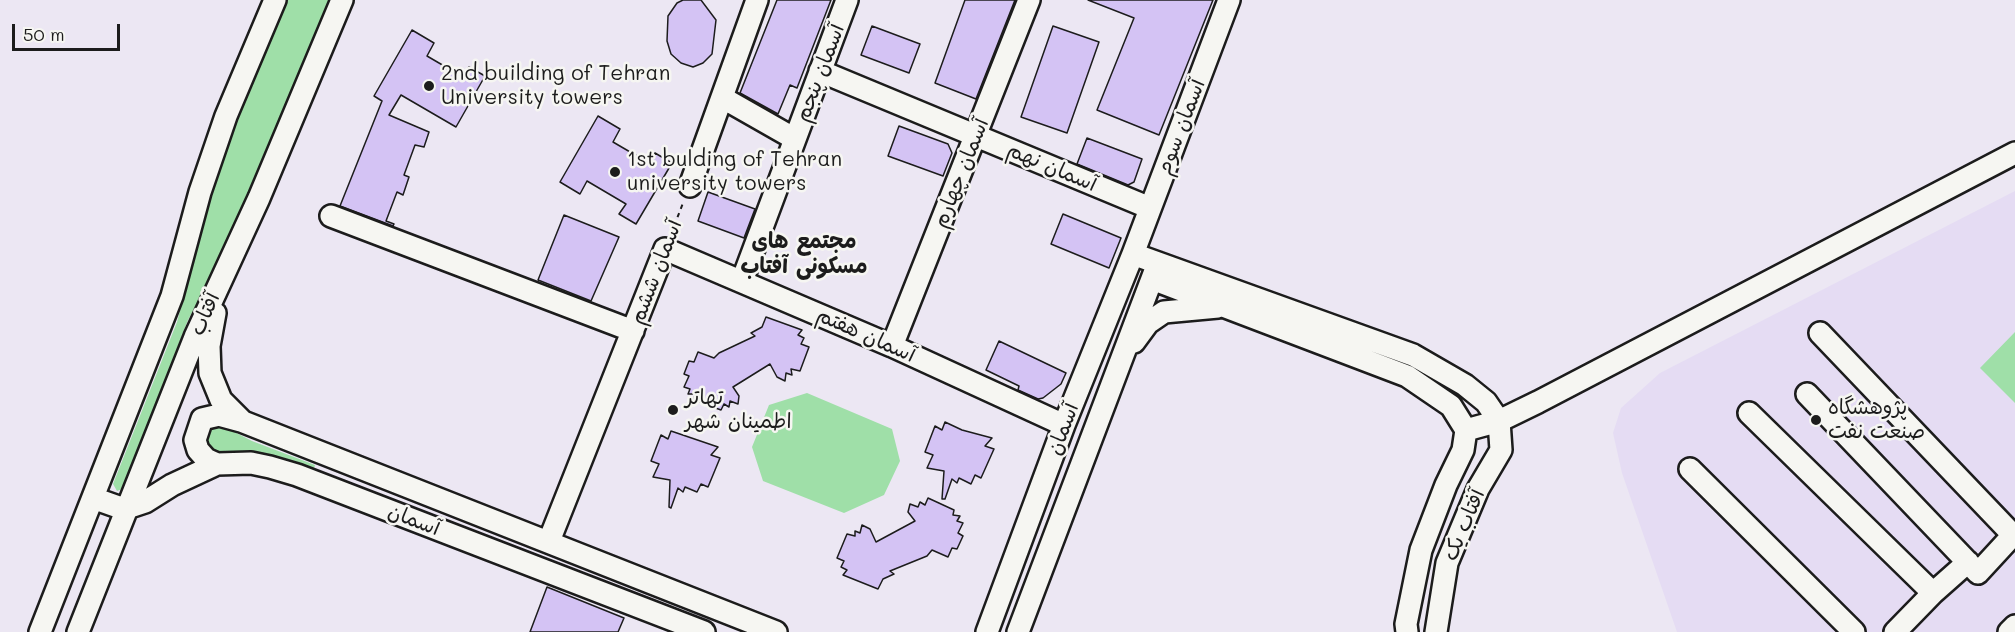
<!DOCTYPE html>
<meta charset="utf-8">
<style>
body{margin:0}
#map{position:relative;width:2015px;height:632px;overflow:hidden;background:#ece7f3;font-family:Mali,sans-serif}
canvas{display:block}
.scale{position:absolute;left:12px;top:24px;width:108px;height:27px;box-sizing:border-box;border:3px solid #1c1c1c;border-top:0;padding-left:8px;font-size:18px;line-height:21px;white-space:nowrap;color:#1c1c1c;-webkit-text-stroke:4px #f6f6f2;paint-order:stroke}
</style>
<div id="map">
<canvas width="2015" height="632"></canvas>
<div class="scale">50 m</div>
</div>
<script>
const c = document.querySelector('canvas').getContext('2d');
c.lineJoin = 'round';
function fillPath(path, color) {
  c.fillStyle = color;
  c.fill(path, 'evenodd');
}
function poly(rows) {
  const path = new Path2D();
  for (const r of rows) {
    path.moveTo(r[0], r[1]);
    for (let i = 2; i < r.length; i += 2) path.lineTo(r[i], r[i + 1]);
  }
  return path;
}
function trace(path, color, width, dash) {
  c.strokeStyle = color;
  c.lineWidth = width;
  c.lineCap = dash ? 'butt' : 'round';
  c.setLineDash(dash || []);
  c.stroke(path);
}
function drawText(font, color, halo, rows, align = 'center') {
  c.font = font + ' Mali,"Playpen Sans Arabic",sans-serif';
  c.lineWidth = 5;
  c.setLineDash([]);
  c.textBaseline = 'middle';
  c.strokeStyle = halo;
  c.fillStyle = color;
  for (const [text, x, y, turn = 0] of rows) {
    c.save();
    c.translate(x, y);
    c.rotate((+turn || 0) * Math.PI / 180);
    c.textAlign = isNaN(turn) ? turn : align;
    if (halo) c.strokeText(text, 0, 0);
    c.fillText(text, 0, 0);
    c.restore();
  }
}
const built = poly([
 [2015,191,2015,632,1677,632,1622,473,1613,433,1621,408,1660,373]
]);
const green = poly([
 [281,0,335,0,258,188,188,320,122,489,117,491,113,484,177,322,223,144],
 [2015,332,2015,403,1980,368],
 [807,393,892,429,900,461,884,495,844,513,763,481,752,447,769,405],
 [219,424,252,441,315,465,313,472,252,453,212,452,205,442,207,431]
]);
const building = poly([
 [683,0,701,0,716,20,712,54,703,63,693,67,681,63,671,54,667,41,668,16,677,3,683,0],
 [777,0,831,0,797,88,790,85,778,114,740,93,777,0],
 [965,0,1015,0,976,99,935,83,965,0],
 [1088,0,1213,0,1159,135,1097,110,1134,18,1088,0],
 [872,26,920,44,909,73,861,55,872,26],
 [1053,26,1099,42,1067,133,1021,117,1053,26],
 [412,30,434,43,427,56,463,77,469,67,485,76,456,127,401,95,389,115,429,132,424,147,415,145,404,175,409,177,403,195,397,192,386,221,394,224,393,226,340,206,382,101,374,96,412,30],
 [598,116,620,129,613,142,649,163,655,153,672,163,636,224,619,214,626,204,587,181,580,194,560,182,598,116],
 [899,126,948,144,952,153,943,176,888,156,899,126],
 [1087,138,1142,159,1134,182,1128,185,1077,164,1087,138],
 [708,192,755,209,744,238,698,221,708,192],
 [1063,214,1121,238,1109,268,1051,244,1063,214],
 [564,215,619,237,591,301,538,280,564,215],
 [766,317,802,330,798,335,804,338,801,344,809,347,800,371,791,369,792,375,786,373,785,381,777,377,770,364,733,387,739,396,738,404,730,401,729,407,724,404,721,410,694,400,695,394,688,394,690,389,684,387,689,376,684,374,689,361,694,362,698,352,714,358,719,353,755,336,751,333,762,327,766,317],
 [999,341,1066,373,1061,384,1043,398,1038,399,1018,390,1019,386,986,370,999,341],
 [945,422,962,430,992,438,985,446,994,449,981,478,975,475,971,484,959,478,957,483,952,479,945,499,942,499,944,471,927,468,933,455,925,452,935,426,942,430,945,422],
 [671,431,718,447,711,455,720,458,708,487,701,484,697,492,685,487,683,492,678,488,671,508,669,507,670,480,653,477,659,464,651,461,661,435,668,439,671,431],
 [928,498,954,510,953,515,960,516,957,521,963,523,958,533,963,536,957,549,952,548,948,557,932,550,927,556,890,571,894,574,883,579,878,589,843,575,847,570,841,567,844,561,837,558,847,534,855,536,855,531,860,533,862,525,870,529,876,542,915,521,908,512,910,504,918,507,920,502,925,505,928,498],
 [547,587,624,618,618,632,530,632,547,587]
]);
const path = poly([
 [671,234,683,203]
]);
const minor = poly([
 [820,71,1150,208],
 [723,98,795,139],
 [690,186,757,0],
 [331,216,633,331],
 [1133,254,1413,355,1465,385,1486,402,1499,421,1501,450,1478,489,1447,563,1436,632],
 [1152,279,1407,376,1451,406,1466,430],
 [742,281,847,0],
 [215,313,209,346,210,373,221,400,241,420],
 [1134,342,1148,323,1164,312,1218,307],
 [892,346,1029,0],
 [1807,394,1978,573,2013,535,1820,333],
 [1749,413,1933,593,1968,562],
 [1466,430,1499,421,1538,402,2015,153],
 [217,464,206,459,198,450,195,440,202,419,219,415,241,421,776,632],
 [1690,469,1854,632],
 [93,498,124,509,145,502,172,485,217,464,251,463,270,467,297,475,704,632],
 [549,541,665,249,892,346,1064,425],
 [40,632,172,296,200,192,226,116,275,0],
 [78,632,195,337,259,198,342,0],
 [987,632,1064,425,1133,254,1229,0],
 [1018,632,1158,263],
 [1407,632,1406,624,1421,550,1446,485,1463,450,1466,430],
 [1895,632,1933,593],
 [2009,632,2015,626]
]);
const markers = [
 [429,86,6,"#1c1c1c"],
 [615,172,6,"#1c1c1c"],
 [673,410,6,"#1c1c1c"],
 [1816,420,6,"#1c1c1c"]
];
const streetNames = [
 ["آسمان پنجم",820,73,-69],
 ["آسمان سوم",1181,127,-69],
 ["آسمان نهم",1052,167,23],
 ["آسمان چهارم",961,173,-68],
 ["آسمان ششم",656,272,-69],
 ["آفتاب",205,314,-66],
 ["آسمان هفتم",866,335,24],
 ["آسمان",1063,429,-69],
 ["آسمان",414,520,21],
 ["آفتاب یک",1464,525,-67]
];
const poiNames = [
 ["2nd building of Tehran",441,74],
 ["University towers",441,98],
 ["1st bulding of Tehran",627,160],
 ["university towers",627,184],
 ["تهاتر",685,398],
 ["اطمینان شهر",685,422],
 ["پژوهشگاه",1828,408],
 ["صنعت نفت",1828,432]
];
const neighbourhoodNames = [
 ["مجتمع های",804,241],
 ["مسکونی آفتاب",804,266]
];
fillPath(built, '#e5dcf3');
fillPath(green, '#9fdfa8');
fillPath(building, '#d4c3f4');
trace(building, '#1c1c1c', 1.5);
trace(minor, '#1c1c1c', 26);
trace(path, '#1c1c1c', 2, [4.5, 4.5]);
trace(minor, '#f6f6f2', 21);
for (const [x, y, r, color] of markers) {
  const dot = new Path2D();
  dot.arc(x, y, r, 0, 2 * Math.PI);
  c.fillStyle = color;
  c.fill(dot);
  trace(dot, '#f6f6f2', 2);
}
drawText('21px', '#1c1c1c', '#f6f6f2', streetNames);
drawText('21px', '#1c1c1c', '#f6f6f2', poiNames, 'left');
drawText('bold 22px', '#1c1c1c', '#f6f6f2', neighbourhoodNames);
</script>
